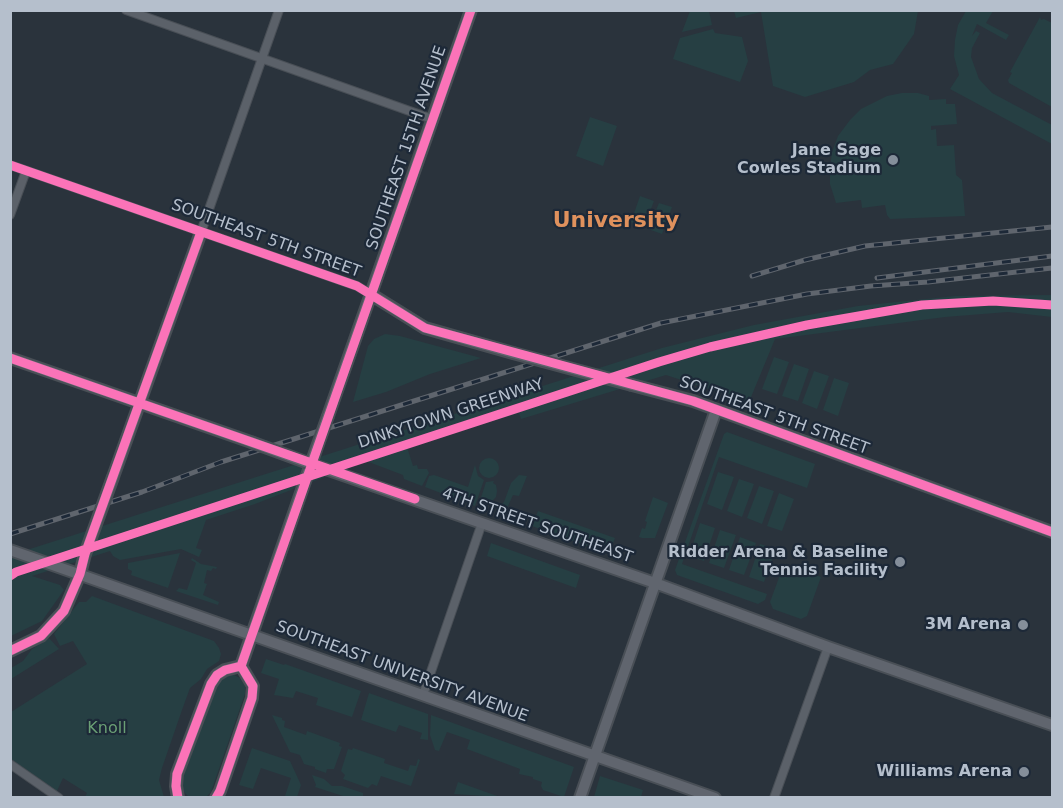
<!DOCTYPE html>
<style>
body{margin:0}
#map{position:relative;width:1063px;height:808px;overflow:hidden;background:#2a333c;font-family:"DejaVu Sans",sans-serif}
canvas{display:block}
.frame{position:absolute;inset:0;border:12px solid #b5bfcc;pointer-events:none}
</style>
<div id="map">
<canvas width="1063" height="808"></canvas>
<div class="frame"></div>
</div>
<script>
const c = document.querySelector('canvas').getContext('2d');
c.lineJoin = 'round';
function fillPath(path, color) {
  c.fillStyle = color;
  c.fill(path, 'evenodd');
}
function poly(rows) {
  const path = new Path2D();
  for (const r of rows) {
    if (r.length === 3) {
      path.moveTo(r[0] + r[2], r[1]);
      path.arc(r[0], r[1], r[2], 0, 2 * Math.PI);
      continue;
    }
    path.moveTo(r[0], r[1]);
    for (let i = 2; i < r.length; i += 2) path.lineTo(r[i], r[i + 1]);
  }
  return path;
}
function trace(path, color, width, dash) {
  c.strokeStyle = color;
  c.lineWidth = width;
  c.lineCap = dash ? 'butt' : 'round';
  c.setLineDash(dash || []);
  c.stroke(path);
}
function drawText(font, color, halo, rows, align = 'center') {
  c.font = font + ' "DejaVu Sans",sans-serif';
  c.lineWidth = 4.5;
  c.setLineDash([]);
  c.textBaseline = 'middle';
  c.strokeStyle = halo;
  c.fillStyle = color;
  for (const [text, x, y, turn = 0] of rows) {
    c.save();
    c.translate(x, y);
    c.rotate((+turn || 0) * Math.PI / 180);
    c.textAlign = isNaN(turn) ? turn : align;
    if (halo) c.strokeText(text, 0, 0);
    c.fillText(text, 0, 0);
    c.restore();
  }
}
const green = poly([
 [690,11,709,11,712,25,682,32],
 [734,11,918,10,918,11,914,34,893,64,870,70,854,82,805,97,773,86,761,12,736,18],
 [966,11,993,11,986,23,1009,35,1006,40,977,24,972,36,976,31,980,33,972,48,971,57,979,79,992,93,1052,125,1052,144,950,89,959,75,954,56,955,40,958,25],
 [1040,17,1041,20,1044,19,1052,23,1052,107,1009,83,1008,80,1012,73,1010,72],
 [713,29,715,33,742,37,748,61,740,82,673,59,680,38],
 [902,93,918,93,929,96,929,100,946,99,946,104,955,104,957,124,931,126,931,130,936,129,937,146,954,145,956,175,962,180,965,216,890,219,887,215,885,205,862,208,861,200,836,203,830,184,830,168,832,152,838,136,850,120,861,109,887,96],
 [590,117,617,126,603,166,576,156],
 [640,196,654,201,644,227,631,222],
 [659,203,672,207,662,234,648,229],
 [1052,295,1052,317,1008,312,945,317,775,339,749,402,666,375,521,419,519,413,407,447,413,466,417,465,418,469,427,469,429,473,422,486,404,479,403,475,366,461,255,504,206,520,196,548,202,550,199,557,181,549,120,560,113,556,110,551,32,576,60,585,64,590,42,621,11,636,11,555,662,348,754,325,858,306,955,296],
 [385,334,400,336,481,358,430,374,386,392,353,402,368,346,374,339],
 [774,357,789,362,777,394,762,389],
 [794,364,809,369,798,401,782,396],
 [814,371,829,376,817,409,802,403],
 [834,378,849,383,838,416,823,410],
 [727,432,815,464,807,488,719,457,682,564,767,594,765,600,758,604,677,575,675,570,724,434],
 [489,468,10],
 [475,465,478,476,484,480,475,506,425,487,429,476,434,475,468,487],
 [718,472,734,477,722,510,707,504],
 [519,475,527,476,519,496,513,495,504,515,495,512,504,502,511,483],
 [739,479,754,484,742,517,727,511],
 [494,481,493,483,496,485,497,491,496,497,484,509,478,507,486,482],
 [759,486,774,491,762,524,747,518],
 [779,493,794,499,782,531,767,526],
 [653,497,668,503,655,538,642,538,639,537,642,528,645,529,647,522,645,521],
 [538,511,615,538,609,554,532,526],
 [700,523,715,528,704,561,689,556],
 [720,530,736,535,724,568,709,563],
 [740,537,756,543,744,575,729,570],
 [491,543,580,575,576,588,487,556],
 [760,544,776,549,764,582,749,577],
 [180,553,168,588,131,575,132,571,128,569,128,563],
 [192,558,201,564,217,567,216,569,213,568,211,571,207,570,204,583,207,584,203,595,219,602,218,605,176,591,179,588,187,590,196,563,191,560],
 [784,564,821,577,807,616,801,619,773,609,770,602],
 [92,596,214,641,219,648,221,654,219,661,207,669,201,679,190,688,182,710,162,768,159,780,164,797,85,797,87,793,63,778,57,791,11,759,11,712,87,664,73,641,60,646,54,634,79,602,86,602],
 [49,638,59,649,11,679,11,668,23,661,32,649],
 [266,659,284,665,285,664,361,691,352,717,316,705,318,698,296,691,293,698,274,695,279,679,261,673],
 [226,675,234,675,240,678,245,686,245,694,211,792,206,797,189,797,183,791,182,780,215,685,220,679],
 [369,693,428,714,428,740,420,739,422,733,399,725,396,732,361,720],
 [272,715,282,718,282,720,285,721,284,727,306,735,307,731,340,743,339,746,342,747,334,769,327,769,326,773,315,769,315,767,304,764,300,755,290,752],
 [431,715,574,767,564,797,543,790,541,786,542,782,533,779,533,777,519,774,520,769,467,749,470,740,447,732,439,751,435,750,430,735],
 [252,748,290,761,301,785,297,797,285,796,291,778,261,768,253,789,239,785],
 [353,748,385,759,384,763,408,771,410,765,416,766,418,759,420,760,411,786,381,776,377,786,372,784,368,788,343,779,345,775,341,771,348,749,352,750],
 [312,775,324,779,332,786,342,786,363,793,363,797,346,797,315,787,316,785],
 [600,776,643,790,641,797,594,797],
 [458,782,500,797,454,794]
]);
const street = poly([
 [126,10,432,119],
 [10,165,357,286,372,295],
 [10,215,26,171],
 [201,232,279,10],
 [423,695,482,523],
 [10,764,59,798],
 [774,798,828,647]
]);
const secondary = poly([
 [372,295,425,328,513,353],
 [10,358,251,442],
 [632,385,693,401,1052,532],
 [328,416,471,10],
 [113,477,201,232],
 [10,550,715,798],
 [10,651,41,636,64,611,80,574,85,554],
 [241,666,311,464,655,583,828,647,1052,725],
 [178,798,176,786,177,774,211,684,217,675,225,670,241,666],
 [216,798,220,791,252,698,253,686,241,666],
 [580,798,716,410]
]);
const rail = poly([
 [752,276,805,260,865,246,1052,227],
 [877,278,1052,256],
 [10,534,142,492,221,462,661,323,807,294,871,286,928,282,1052,268]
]);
const secondaryBridge = poly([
 [513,353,632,385],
 [251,442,311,464,328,416],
 [85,554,113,477]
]);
const cycleway = poly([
 [10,165,357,286,425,328,693,401,1052,532],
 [10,358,415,499],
 [10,576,16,572,659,362,710,347,807,325,922,305,993,301,1052,305],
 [10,651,41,636,64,611,80,574,85,554,201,232],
 [241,666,471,10],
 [178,798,176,786,177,774,211,684,217,675,225,670,241,666],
 [216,798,220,791,252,698,253,686,241,666]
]);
const markers = [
 [893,160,6,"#848e9a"],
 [900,562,6,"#848e9a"],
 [1023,625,6,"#848e9a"],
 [1024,772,6,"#848e9a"]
];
const streetNames = [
 ["SOUTHEAST 15TH AVENUE",407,148,-71],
 ["SOUTHEAST 5TH STREET",266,239,20],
 ["DINKYTOWN GREENWAY",451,414,-18],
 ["SOUTHEAST 5TH STREET",774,416,20],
 ["4TH STREET SOUTHEAST",537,526,19],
 ["SOUTHEAST UNIVERSITY AVENUE",402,672,20]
];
const poiNames = [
 ["Jane Sage",881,151],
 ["Cowles Stadium",881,169],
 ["Ridder Arena & Baseline",888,553],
 ["Tennis Facility",888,571],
 ["3M Arena",1011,625],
 ["Williams Arena",1012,772]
];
const parkNames = [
 ["Knoll",107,729]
];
const districtNames = [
 ["University",616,221]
];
fillPath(green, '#263f43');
trace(street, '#494f56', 10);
trace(secondary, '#494f56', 14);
trace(street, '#5b6169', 8);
trace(secondary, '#60656e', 10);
trace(rail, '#5f656d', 5);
trace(rail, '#1d2938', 3, [9]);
trace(secondaryBridge, '#494f56', 14, []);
trace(secondaryBridge, '#60656e', 10);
trace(cycleway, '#fb73b8', 9);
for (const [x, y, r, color] of markers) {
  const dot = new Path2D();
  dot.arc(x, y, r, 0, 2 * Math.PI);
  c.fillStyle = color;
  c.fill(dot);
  trace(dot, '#1d2938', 2);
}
drawText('16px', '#b5bfcc', '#1d2938', streetNames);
drawText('bold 16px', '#b5bfcc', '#1d2938', poiNames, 'right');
drawText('16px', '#6a9f74', '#1d2938', parkNames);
drawText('bold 22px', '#df915d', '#1d2938', districtNames);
</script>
